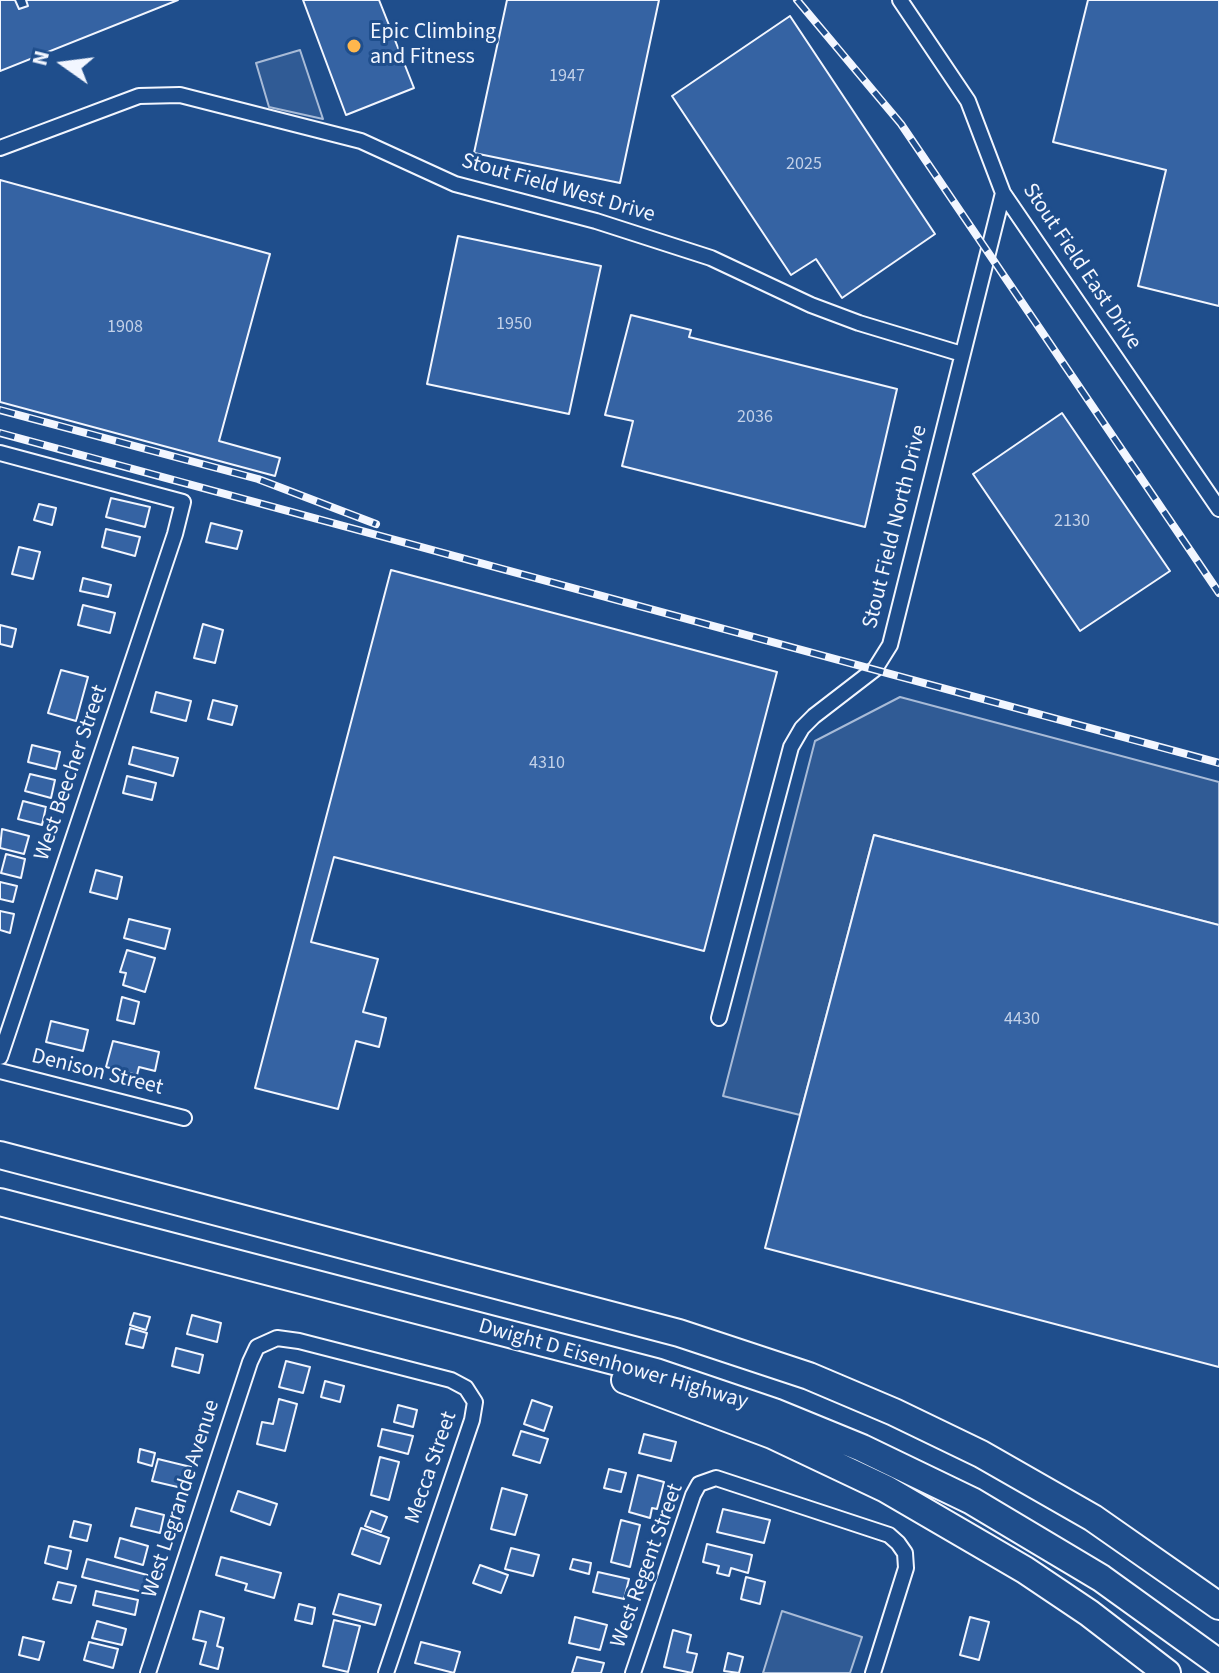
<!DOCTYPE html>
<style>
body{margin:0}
#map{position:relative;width:1219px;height:1673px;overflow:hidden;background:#1f4e8c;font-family:"Source Sans 3",sans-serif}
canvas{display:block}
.north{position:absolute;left:24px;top:24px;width:80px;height:80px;-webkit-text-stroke:6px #1f4e8c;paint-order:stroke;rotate:284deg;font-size:22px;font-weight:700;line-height:32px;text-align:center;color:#f2f6ff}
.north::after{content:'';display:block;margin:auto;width:28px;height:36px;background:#f2f6ff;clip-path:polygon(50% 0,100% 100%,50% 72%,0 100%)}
</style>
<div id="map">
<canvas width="1219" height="1673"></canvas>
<div class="north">N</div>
</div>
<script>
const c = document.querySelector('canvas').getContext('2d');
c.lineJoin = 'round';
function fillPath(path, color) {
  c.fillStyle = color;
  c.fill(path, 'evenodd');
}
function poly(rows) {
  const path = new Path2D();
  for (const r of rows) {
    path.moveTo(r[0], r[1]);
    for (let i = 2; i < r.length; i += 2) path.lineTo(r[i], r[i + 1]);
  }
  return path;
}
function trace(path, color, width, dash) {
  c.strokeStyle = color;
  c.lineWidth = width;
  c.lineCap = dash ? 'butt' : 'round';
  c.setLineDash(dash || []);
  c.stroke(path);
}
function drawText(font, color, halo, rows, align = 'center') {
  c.font = font + ' "Source Sans 3",sans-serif';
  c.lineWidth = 6;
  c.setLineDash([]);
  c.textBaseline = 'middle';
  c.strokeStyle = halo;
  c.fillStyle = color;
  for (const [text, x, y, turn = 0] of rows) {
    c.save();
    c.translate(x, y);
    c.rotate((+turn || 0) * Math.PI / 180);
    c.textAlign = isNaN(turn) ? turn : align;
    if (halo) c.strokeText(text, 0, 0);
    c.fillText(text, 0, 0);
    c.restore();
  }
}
const parking = poly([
 [300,50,323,119,269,107,256,63,300,50],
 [900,697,1219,782,1219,925,874,835,800,1115,723,1096,815,741,900,697],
 [782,1611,862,1637,850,1673,763,1673,782,1611]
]);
const building = poly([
 [0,0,15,0,19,9,28,6,26,0,178,0,0,71,0,0],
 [303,0,379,0,414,88,346,115,303,0],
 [507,0,659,0,620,183,474,153,507,0],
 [1088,0,1219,0,1219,306,1138,286,1166,170,1053,142,1088,0],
 [790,16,935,234,842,298,816,259,791,275,672,96,790,16],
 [0,180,270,254,219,441,280,458,275,476,0,402,0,180],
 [458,236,601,266,569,414,427,384,458,236],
 [631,315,691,330,689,337,897,389,865,527,622,466,633,421,605,415,631,315],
 [1062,413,1170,571,1080,631,973,474,1062,413],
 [111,498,150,507,145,527,106,517,111,498],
 [39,504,56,508,52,525,34,520,39,504],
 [211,523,242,531,237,549,206,542,211,523],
 [106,529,140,537,135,556,102,547,106,529],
 [19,547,40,552,33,579,12,574,19,547],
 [391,570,777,672,704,951,334,857,311,942,378,959,363,1012,386,1018,379,1047,356,1041,338,1109,255,1088,391,570],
 [83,578,111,585,108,597,80,591,83,578],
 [83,605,115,613,110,633,78,625,83,605],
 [203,624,223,630,215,663,194,658,203,624],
 [0,625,16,629,12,647,0,644,0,625],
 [61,670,88,677,76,721,48,713,61,670],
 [156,692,191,701,186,721,151,712,156,692],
 [213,700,237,706,232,725,208,719,213,700],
 [32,745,60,752,56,769,28,762,32,745],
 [133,747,178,758,173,776,129,764,133,747],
 [30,774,55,780,51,798,25,791,30,774],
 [127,776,156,783,152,800,123,793,127,776],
 [23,801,46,807,42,825,18,819,23,801],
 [2,829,29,836,24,854,0,848,2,829],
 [874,835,1219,925,1219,1367,765,1248,874,835],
 [6,854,25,859,21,878,1,873,6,854],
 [96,870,122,877,117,899,90,892,96,870],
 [0,882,17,886,13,902,0,899,0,882],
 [0,911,14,914,10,933,0,930,0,911],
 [129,919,170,929,165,949,124,938,129,919],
 [127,950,155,958,145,992,123,985,126,973,120,972,127,950],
 [122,997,139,1002,134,1024,117,1020,122,997],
 [51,1021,88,1030,83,1051,46,1042,51,1021],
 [113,1041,159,1052,155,1071,139,1067,137,1075,106,1067,113,1041],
 [134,1313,150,1317,146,1330,130,1325,134,1313],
 [192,1315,221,1323,217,1342,187,1334,192,1315],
 [130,1328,147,1333,143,1348,126,1344,130,1328],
 [176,1348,203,1355,199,1373,172,1366,176,1348],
 [286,1361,310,1367,303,1393,279,1387,286,1361],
 [325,1381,344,1386,340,1402,321,1397,325,1381],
 [279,1399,297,1404,285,1451,257,1444,262,1422,273,1424,279,1399],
 [532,1400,552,1407,544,1431,524,1424,532,1400],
 [398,1405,417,1410,413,1427,394,1422,398,1405],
 [382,1429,413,1436,408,1454,378,1446,382,1429],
 [521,1431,548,1439,540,1463,513,1455,521,1431],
 [644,1434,676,1442,671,1461,639,1453,644,1434],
 [140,1449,155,1453,152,1466,138,1462,140,1449],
 [380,1457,399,1462,389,1500,371,1495,380,1457],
 [158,1459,191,1467,186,1489,152,1481,158,1459],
 [609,1469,626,1473,621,1492,604,1488,609,1469],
 [638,1475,664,1482,657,1509,652,1508,650,1518,629,1512,638,1475],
 [502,1488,527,1495,515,1535,491,1529,502,1488],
 [238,1491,277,1504,270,1525,231,1511,238,1491],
 [136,1508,164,1515,160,1533,131,1526,136,1508],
 [723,1509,770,1520,764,1543,717,1532,723,1509],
 [371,1511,387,1517,381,1532,365,1526,371,1511],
 [621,1520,640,1525,630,1567,611,1562,621,1520],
 [74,1521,91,1525,87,1541,70,1537,74,1521],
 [361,1528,389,1538,380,1564,352,1554,361,1528],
 [120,1538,148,1546,143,1565,115,1557,120,1538],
 [707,1544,752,1555,748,1573,731,1568,729,1576,717,1573,719,1566,703,1562,707,1544],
 [49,1546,71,1551,67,1569,45,1563,49,1546],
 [511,1548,539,1555,533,1576,505,1569,511,1548],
 [221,1557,281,1573,274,1598,245,1590,247,1584,216,1575,221,1557],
 [87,1559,151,1576,147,1593,82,1577,87,1559],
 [573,1559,591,1563,589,1574,570,1569,573,1559],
 [480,1565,508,1575,501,1593,473,1583,480,1565],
 [598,1572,629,1579,624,1599,593,1592,598,1572],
 [746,1577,765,1582,760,1604,741,1599,746,1577],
 [58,1582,76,1586,71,1603,53,1599,58,1582],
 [96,1591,138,1600,135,1615,93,1605,96,1591],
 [339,1594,381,1605,375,1625,333,1614,339,1594],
 [299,1604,315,1608,312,1624,295,1620,299,1604],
 [200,1611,224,1618,217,1646,223,1648,218,1669,200,1664,206,1642,193,1639,200,1611],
 [575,1617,607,1625,600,1650,569,1643,575,1617],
 [970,1617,989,1622,979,1660,960,1655,970,1617],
 [334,1620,360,1626,348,1672,323,1666,334,1620],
 [97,1621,126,1629,122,1645,92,1638,97,1621],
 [673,1630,691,1635,687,1652,697,1654,692,1673,664,1667,673,1630],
 [23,1637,44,1642,39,1660,19,1655,23,1637],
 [89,1642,118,1649,113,1668,84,1660,89,1642],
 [421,1642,460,1652,454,1673,415,1663,421,1642],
 [728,1653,743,1657,739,1673,724,1671,728,1653],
 [577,1657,604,1663,601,1673,572,1673,577,1657]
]);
const street = poly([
 [900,0,968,101,1003,193,1219,509],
 [0,148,139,96,180,95,361,141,455,184,596,221,711,258,811,305,859,323,962,354],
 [0,453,183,502,175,534,0,1057],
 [719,1018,791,747,802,728,814,716,875,669,890,645,1003,193],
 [0,1071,184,1118],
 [148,1673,250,1362,257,1347,277,1338,299,1341,451,1380,466,1388,475,1402,472,1420,386,1673],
 [633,1673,693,1495,699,1484,716,1478,889,1535,898,1543,905,1553,906,1568,873,1673]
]);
const highway = poly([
 [0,1155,679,1333,809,1376,894,1412,981,1454,1093,1518,1219,1606],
 [0,1202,656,1372,774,1412,862,1448,972,1501,1101,1578,1219,1663],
 [625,1380,772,1435,886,1489,1025,1570,1089,1613,1167,1673]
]);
const rail = poly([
 [797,0,901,124,1219,593],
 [0,410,258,479,376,524],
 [0,433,1219,763]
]);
const markers = [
 [354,46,8,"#ffb74d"]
];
const numberNames = [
 ["1947",567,77],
 ["2025",804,165],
 ["1950",514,325],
 ["1908",125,328],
 ["2036",755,418],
 ["2130",1072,522],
 ["4310",547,764],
 ["4430",1022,1020]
];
const poiNames = [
 ["Epic Climbing",370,33],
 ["and Fitness",370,58]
];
const streetNames = [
 ["Stout Field West Drive",558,189,16],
 ["Stout Field East Drive",1081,267,56],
 ["Stout Field North Drive",896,527,-76],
 ["West Beecher Street",72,773,-71],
 ["Denison Street",97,1073,14],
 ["Dwight D Eisenhower Highway",613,1365,16],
 ["Mecca Street",432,1468,-71],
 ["West Legrande Avenue",182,1499,-72],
 ["West Regent Street",648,1566,-70]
];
fillPath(parking, '#305b95');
trace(parking, '#a8bbd7', 2);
fillPath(building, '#3563a3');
trace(building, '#f2f6ff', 2);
trace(street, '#f2f6ff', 18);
trace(highway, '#f2f6ff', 30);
trace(street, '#1f4e8c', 14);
trace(highway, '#1f4e8c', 26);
trace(rail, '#f2f6ff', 8);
trace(rail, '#1f4e8c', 5, [15]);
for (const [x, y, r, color] of markers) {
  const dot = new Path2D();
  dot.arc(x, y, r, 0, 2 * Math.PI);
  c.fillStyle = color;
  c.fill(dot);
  trace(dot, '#1f4e8c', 3);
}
drawText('18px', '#c3d1e8', null, numberNames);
drawText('22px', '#f2f6ff', '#1f4e8c', poiNames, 'left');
drawText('22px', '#f2f6ff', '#1f4e8c', streetNames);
</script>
